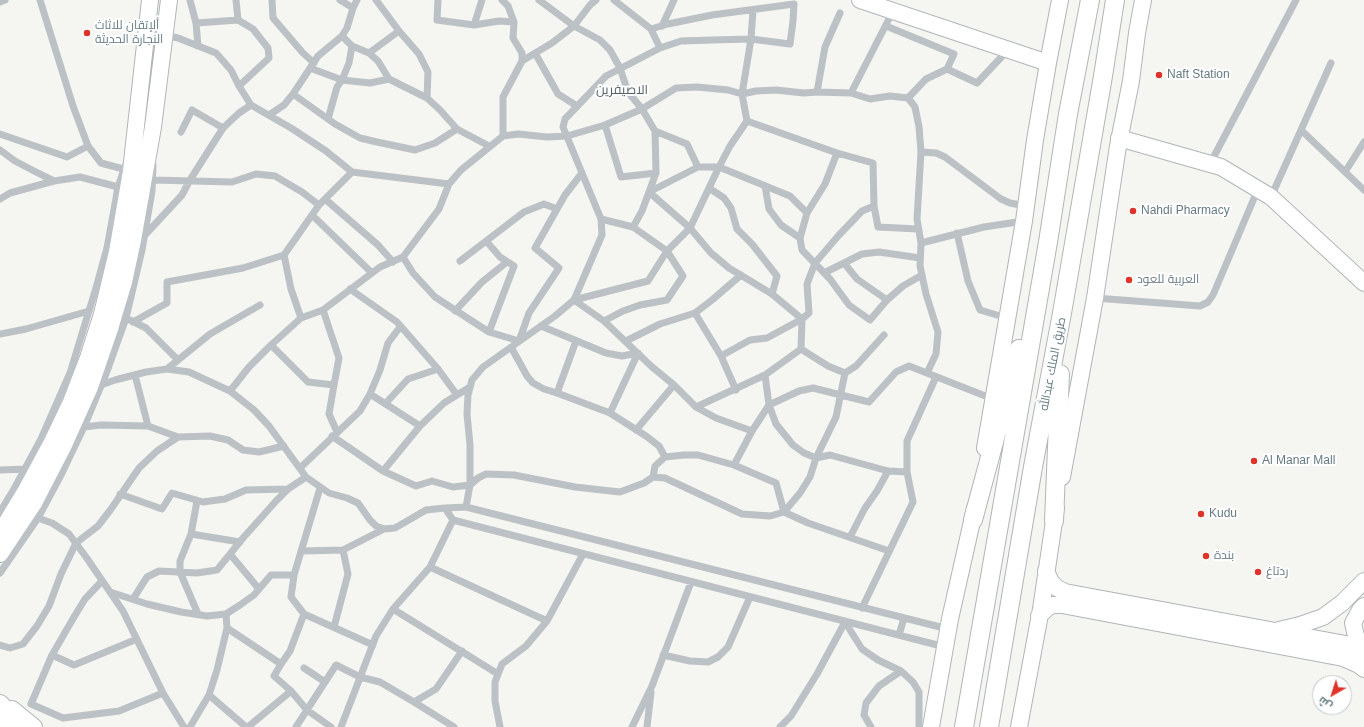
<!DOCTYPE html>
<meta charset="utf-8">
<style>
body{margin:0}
#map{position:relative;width:1364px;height:727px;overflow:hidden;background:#f5f5f2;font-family:Helvetica,Cairo,sans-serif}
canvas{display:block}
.north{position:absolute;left:1312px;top:675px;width:40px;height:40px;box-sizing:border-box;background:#fff;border:1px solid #c1cacd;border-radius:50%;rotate:219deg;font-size:11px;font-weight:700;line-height:16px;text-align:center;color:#657a82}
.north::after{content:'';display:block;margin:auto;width:14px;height:18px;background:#de3329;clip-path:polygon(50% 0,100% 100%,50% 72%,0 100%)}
</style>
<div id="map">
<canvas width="1364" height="727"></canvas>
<div class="north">ش</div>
</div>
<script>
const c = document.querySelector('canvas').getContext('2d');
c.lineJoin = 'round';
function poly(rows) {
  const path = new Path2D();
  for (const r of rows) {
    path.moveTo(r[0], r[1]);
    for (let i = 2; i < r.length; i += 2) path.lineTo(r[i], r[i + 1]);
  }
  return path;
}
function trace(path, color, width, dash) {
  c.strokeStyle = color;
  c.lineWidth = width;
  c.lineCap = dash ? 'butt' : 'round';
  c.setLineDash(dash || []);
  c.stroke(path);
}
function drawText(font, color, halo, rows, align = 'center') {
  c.font = font + ' Helvetica,Cairo,sans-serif';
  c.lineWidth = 4;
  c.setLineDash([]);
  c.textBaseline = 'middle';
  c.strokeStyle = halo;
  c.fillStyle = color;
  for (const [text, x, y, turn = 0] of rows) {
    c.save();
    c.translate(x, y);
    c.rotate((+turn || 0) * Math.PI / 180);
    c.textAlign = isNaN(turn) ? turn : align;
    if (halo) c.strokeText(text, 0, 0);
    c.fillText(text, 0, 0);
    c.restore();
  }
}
const minor = poly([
 [40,0,73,106,88,146,101,163,127,170],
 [190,0,196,23,198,46],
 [236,0,238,20],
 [272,0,273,18,303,53,314,63],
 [340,0,353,8],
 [376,0,399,31,419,54,428,72,427,98],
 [438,0,437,20,474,25,499,21,514,22],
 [502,0,508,6,514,22,513,38,522,53,522,61,503,97,503,136],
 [539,0,574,26,600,40,610,50,620,68,628,92,642,109,655,131,656,173,642,211,633,227],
 [614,0,651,29,660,48],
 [0,2,5,0],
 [753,10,751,39,742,94,756,91,776,90,804,93,817,92,851,93,870,99,890,96,908,98,915,107,919,127,921,152,917,219,921,243,920,266,926,294,938,332,936,354,927,373],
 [196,23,238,20,253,29,268,48,269,58,239,86],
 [474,25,482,0],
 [662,26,674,0],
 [886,26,954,54,947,69],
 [164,35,178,38,216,53,231,70,239,86,251,105,291,128,326,151,352,172,449,184],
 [342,36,352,46,369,53,378,61,389,79,427,98,440,110,457,129,489,146],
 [369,53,399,31],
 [535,53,558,94,577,106],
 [522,61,552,43,574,26,590,5,596,0],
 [310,68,342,80,370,83,389,79],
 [817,92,825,47,840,13],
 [851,93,893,11],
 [293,94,335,124,360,138,377,142,415,150,435,143,457,129],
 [908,98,926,79,947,69,977,83,1008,50],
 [269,115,284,105,293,94,318,56,342,36,347,28,353,8,357,0],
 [328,119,337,87,342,80,349,63,352,46],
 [747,121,837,153,873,163,874,206,878,227,918,229],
 [605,125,621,177,656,173],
 [1301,130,1364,190],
 [655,131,687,144,698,167],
 [181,132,192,110,223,128],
 [0,134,67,157,88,146],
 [0,150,15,161,36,172,54,181],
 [921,152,936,153,945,157,1001,199,1010,203,1026,206],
 [837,153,825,184,807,213,800,238,802,250,830,279,849,305,870,320,887,300,903,286,922,275],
 [1210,164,1296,0],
 [1345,172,1364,142],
 [153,180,232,182,256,174,275,176,302,192,319,205],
 [765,186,769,209,781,225,800,238],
 [709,188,724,198,731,208,737,229,752,244,777,276,772,294],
 [1271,197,1331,63],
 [0,199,10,193,54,181,80,177,122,188],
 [325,199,378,245,393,262],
 [312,215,372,273],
 [601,219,633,227,667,251,683,276,667,300,640,305,623,311,604,321],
 [957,233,968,281,980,310,1007,318],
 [144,236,182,195,190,180,223,128,239,113,251,105],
 [487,242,500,257,514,266,489,332],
 [921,243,984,227,1024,221],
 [284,255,291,289,301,318],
 [403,257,413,273,435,297,489,332,519,341,529,313,559,268,535,248,565,195,582,173],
 [460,261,524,212,544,204,557,209],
 [844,263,857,279,887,300],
 [824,273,862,254,879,252,920,258],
 [350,289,397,322,438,369,457,395],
 [1095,298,1200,306,1208,302,1213,295,1258,189],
 [574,300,604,321,651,366,674,385,696,407,716,418,752,431],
 [323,310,339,358,334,385],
 [455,311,482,282,507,262],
 [695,313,721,356,736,390],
 [130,320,146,328,178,360],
 [133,322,167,303,167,282,243,268,284,255,319,205,352,172],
 [541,326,606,353,622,356,638,353],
 [0,334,26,329,89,311],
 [626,341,660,324,695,313,712,300,741,275],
 [271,345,308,382,334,385,329,414,337,432],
 [511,347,527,376,533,383,544,389,557,393,610,413,646,436,659,446,665,457],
 [801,349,802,319,772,294,729,268,711,253,690,228,649,192,698,167,719,167,790,196,807,213],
 [801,349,828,366,845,373,856,366,884,335],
 [721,356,750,340,767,338,802,319,809,313,807,284,815,263,839,235,862,211,874,206],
 [167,369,210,334,260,305],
 [135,375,148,426],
 [765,375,769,405,776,424,793,445,804,453,816,458,830,455,888,471,907,472],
 [101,385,115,380,146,372,167,369,189,372,230,391,254,410,269,426,306,477,329,493,347,498,358,503,370,520,376,526,384,529,395,528,426,510,445,508],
 [230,391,249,367,271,345,301,318,323,310,380,267,403,257,439,209,449,184,461,170,503,136,518,134,547,137,567,136,605,125,642,109,676,88,697,87,728,90,742,94,747,121,730,146,719,167,690,228,667,251,648,281,574,300],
 [557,393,576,341],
 [370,394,420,426],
 [385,404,408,379,438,369],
 [696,407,765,375,801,349],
 [610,413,638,353],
 [84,427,101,425,148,426,178,437,210,436,228,440,243,450,259,452,284,446],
 [636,430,674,385],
 [332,436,383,471,416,486,432,481,453,487,470,485,470,445,467,414,468,395,472,380,483,367,555,316,574,300,602,235,601,219,563,127,565,119,606,76,660,48,681,41,712,40,751,39,790,44,793,21,794,4,712,15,668,24,651,29],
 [300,468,360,411,370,394,380,370,388,343,400,327],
 [0,470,25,469],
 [383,471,420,426,444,403,470,387],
 [653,477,655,466,665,457,684,455,698,455,734,465],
 [320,488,294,575,291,597,304,614,373,645],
 [120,494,162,509,172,493,203,502,225,499,246,490,288,489],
 [197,501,191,534,180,561,180,572,198,614],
 [466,507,470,485,478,478,486,474,514,475,575,487,620,492,644,483,653,477,665,478,742,514,770,516,784,512,800,493,810,477,816,458,836,417,845,373],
 [0,512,14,489,41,439,70,373,96,288,107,248,118,187,126,164],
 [38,518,52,523,69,534,86,557,123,611,163,693,184,727],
 [191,534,240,542],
 [850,537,865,508,877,491,888,471],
 [301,551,343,550,384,529],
 [889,551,808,523,784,512,776,483,734,465,752,431,769,405,799,391,813,388,869,402,896,372,909,366,993,399],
 [230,554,259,589],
 [430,567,547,621],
 [0,573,38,518,61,475,84,427,106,374,126,318,142,250,152,191,153,165],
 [102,581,85,599,74,617,52,655,31,704,63,718,119,711,163,693],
 [110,592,147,604,181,612,207,616,226,614,240,605,254,595,271,575,294,575],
 [133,599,147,577,159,571,197,573,217,570,243,538,276,501,288,489,306,477],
 [862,608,913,502,907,472,907,441,936,377],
 [393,609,498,674],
 [845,622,862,649,878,660,901,671,913,682,919,692,919,727],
 [334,627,348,574,343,550],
 [227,628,281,664,274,676,291,691,307,710,331,727],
 [899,635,904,618],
 [0,645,10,648,23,644,37,626,49,606,61,574,76,543,98,526,111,509,139,468,157,451,178,437],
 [945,647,453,520,445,508,466,507,948,629],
 [52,655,74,665,137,639],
 [663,655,690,661,708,662,718,657,728,647,750,597],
 [281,664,290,651,304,614],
 [304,668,325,682],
 [209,695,246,727],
 [414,702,454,727],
 [190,727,209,695,217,670,227,628,226,614],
 [248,727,291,691],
 [296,727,336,665,360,677,380,682,414,702,436,689,462,651],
 [341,727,376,636,393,609,430,567,453,520],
 [500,727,495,701,495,682,502,664,526,646,547,621,583,554],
 [632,727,652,686,691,582],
 [647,727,651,692],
 [780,727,791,716,817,674,845,622],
 [871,727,864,715,866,703,879,686,901,671]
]);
const major = poly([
 [860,0,1048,63],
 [1119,138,1221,167,1271,197,1364,283],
 [985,448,1024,221,1035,140,1048,63,1060,0],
 [1062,477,1095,298,1118,146,1131,81,1137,33,1143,0],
 [0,533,25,492,52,442,71,402,88,358,102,314,117,252,131,171,150,0],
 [0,554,34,503,64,445,90,387,110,329,124,282,133,240,153,127,169,0],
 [1046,571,1051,582,1057,588,1065,592,1351,645,1364,651],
 [1039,616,1047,608,1053,605,1062,605,1343,658,1359,665,1364,669],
 [1279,630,1300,625,1323,617,1342,603,1364,581],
 [1363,650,1356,636,1353,623,1360,610,1364,606],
 [12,709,34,727],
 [931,727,950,619,975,508],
 [1019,727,1041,609,1056,508]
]);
const highway = poly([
 [973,520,1019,349],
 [1054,521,1060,374],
 [0,704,21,727],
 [0,726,2,727],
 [964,727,1048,242,1068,114,1090,0],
 [989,727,1033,467,1062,313,1103,76,1115,0]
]);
const markers = [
 [87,33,4,"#de3329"],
 [1159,75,4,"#de3329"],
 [1133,211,4,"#de3329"],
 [1129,280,4,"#de3329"],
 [1254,461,4,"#de3329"],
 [1201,514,4,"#de3329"],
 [1206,556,4,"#de3329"],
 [1258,572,4,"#de3329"]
];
const poiNames = [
 ["ألإتقان للاثاث",95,26],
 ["النجارة الحديثة",95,40],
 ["Naft Station",1167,75],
 ["Nahdi Pharmacy",1141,211],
 ["العربية للعود",1137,280],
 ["Al Manar Mall",1262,461],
 ["Kudu",1209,514],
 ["بندة",1214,556],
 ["ردتاغ",1266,572]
];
const streetNames = [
 ["طريق الملك عبدالله",1053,364,-79]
];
const neighbourhoodNames = [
 ["الاصيفرين",622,90]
];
trace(major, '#afb6b8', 18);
trace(highway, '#b1b6b8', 20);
trace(minor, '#bbc1c4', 7);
trace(major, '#fff', 16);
trace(highway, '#fff', 18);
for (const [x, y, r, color] of markers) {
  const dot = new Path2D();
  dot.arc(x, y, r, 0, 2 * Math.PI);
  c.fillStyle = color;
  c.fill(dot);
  trace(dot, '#fff', 1.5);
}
drawText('12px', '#657a82', '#fff', poiNames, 'left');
drawText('12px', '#657a82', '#fff', streetNames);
drawText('13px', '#536267', '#fff', neighbourhoodNames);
</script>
